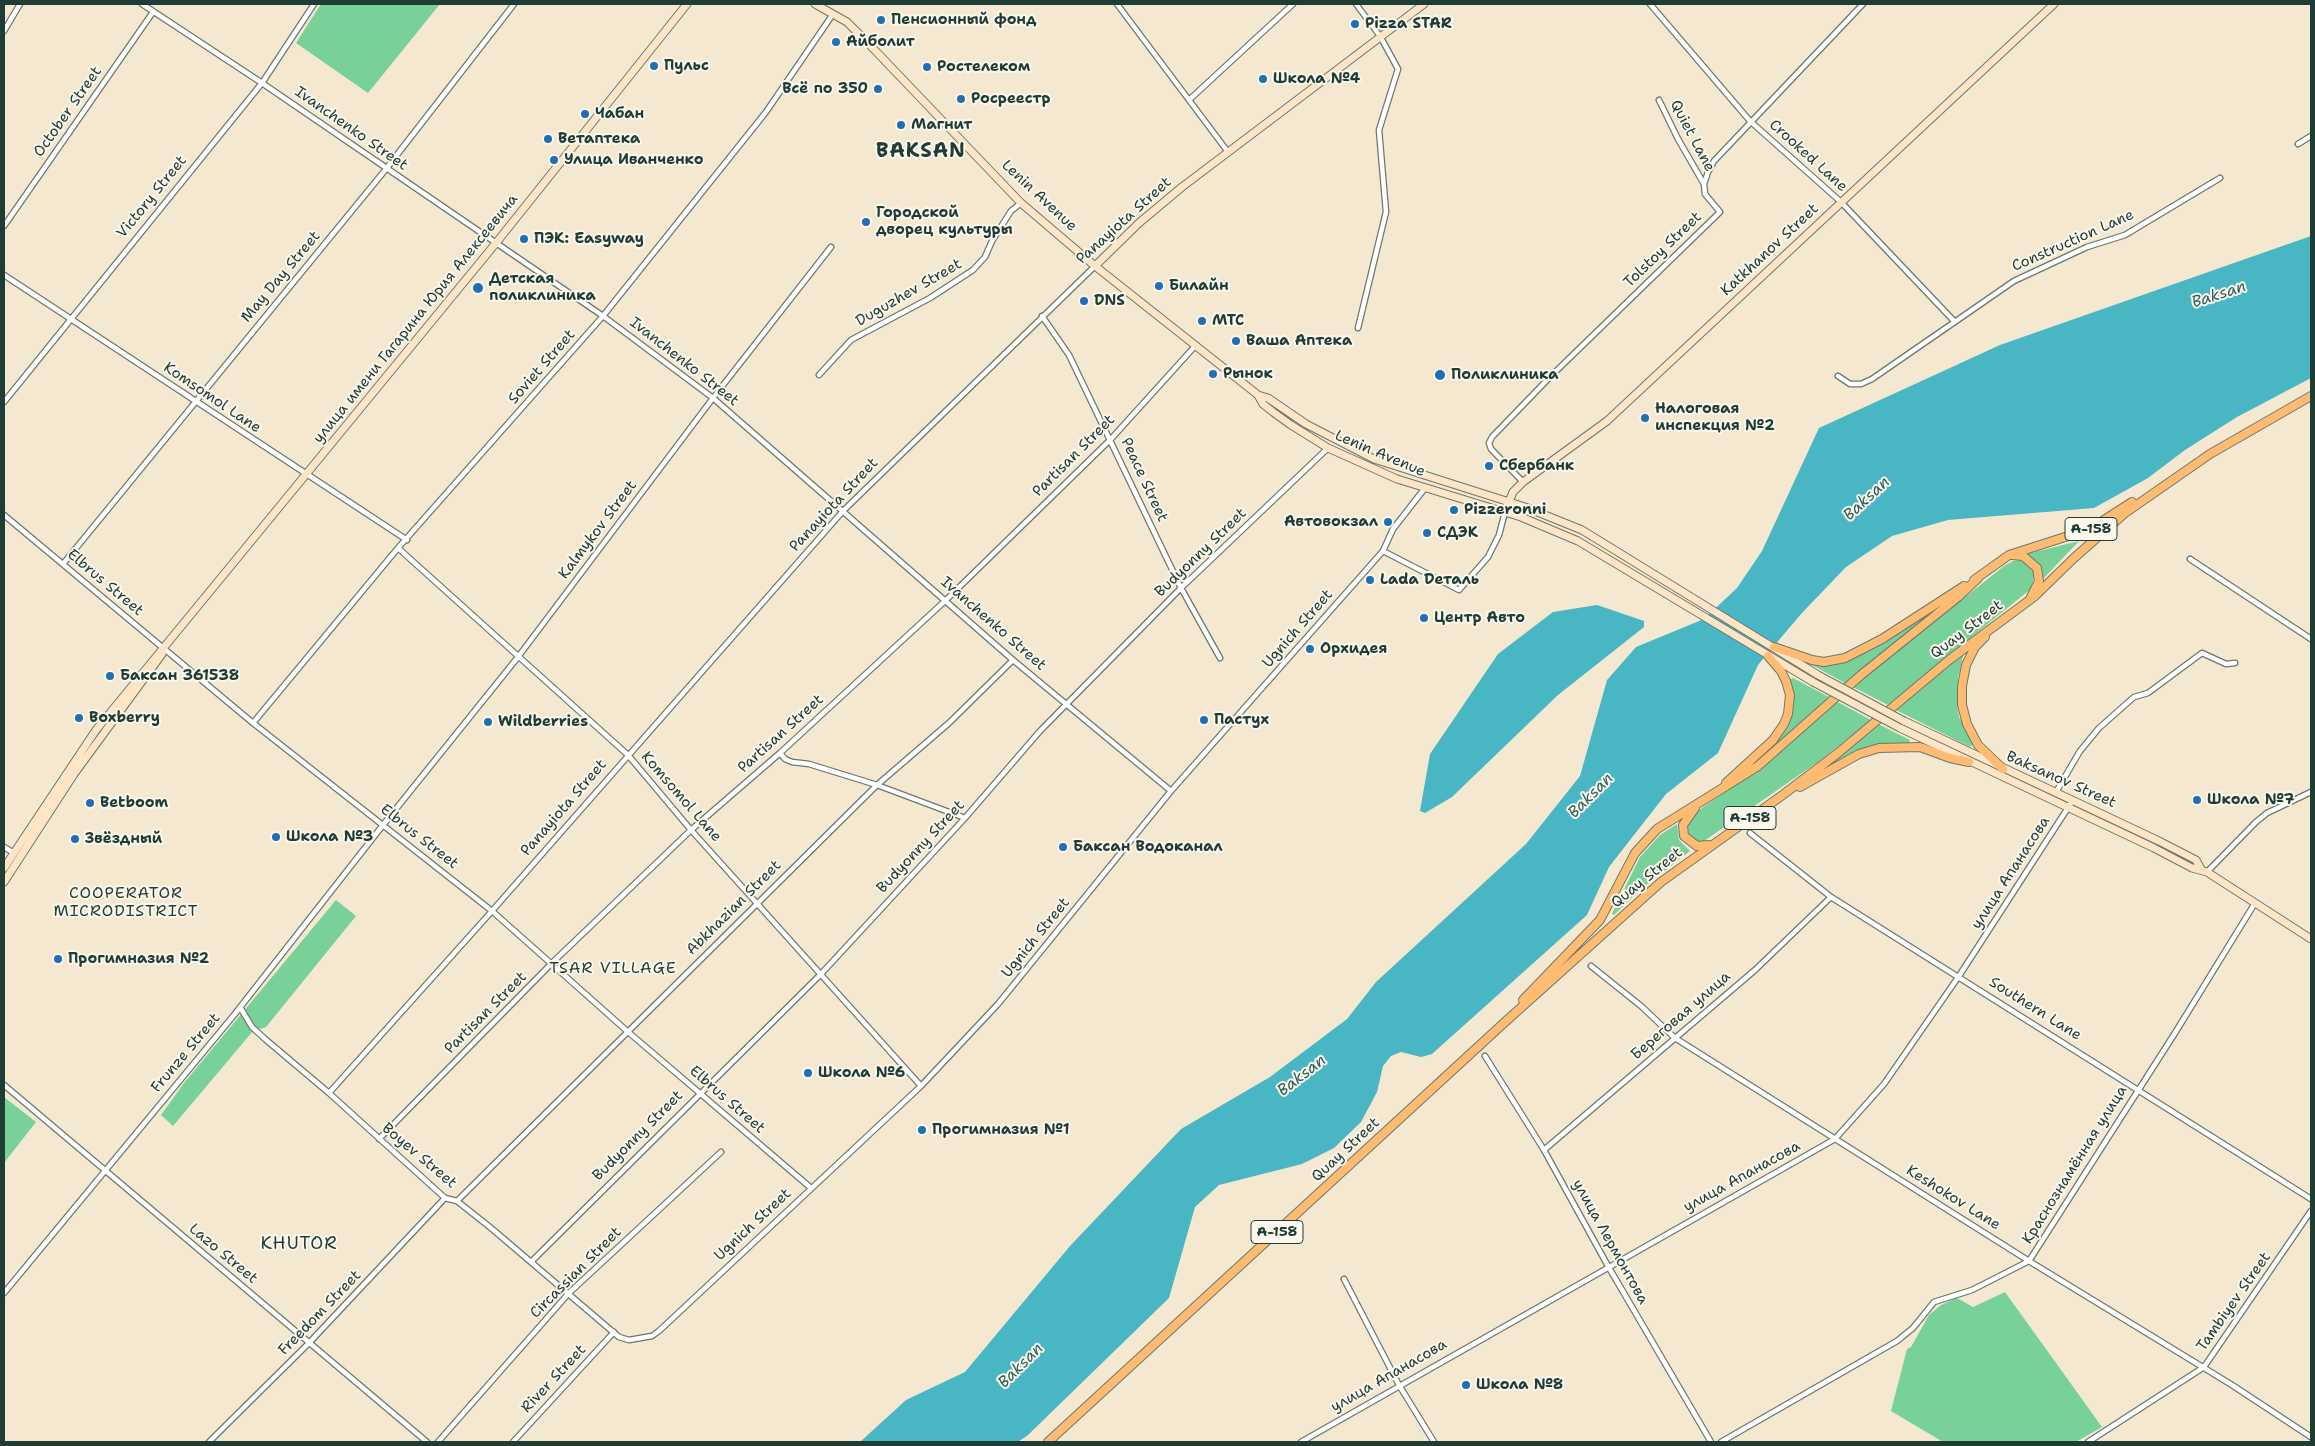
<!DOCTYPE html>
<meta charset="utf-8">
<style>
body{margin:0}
#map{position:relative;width:2315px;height:1446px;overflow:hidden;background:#f5e8d1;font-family:"Shantell Sans",sans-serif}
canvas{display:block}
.frame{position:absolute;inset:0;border:5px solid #1f3d34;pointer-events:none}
</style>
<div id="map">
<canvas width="2315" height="1446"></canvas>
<div class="frame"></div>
</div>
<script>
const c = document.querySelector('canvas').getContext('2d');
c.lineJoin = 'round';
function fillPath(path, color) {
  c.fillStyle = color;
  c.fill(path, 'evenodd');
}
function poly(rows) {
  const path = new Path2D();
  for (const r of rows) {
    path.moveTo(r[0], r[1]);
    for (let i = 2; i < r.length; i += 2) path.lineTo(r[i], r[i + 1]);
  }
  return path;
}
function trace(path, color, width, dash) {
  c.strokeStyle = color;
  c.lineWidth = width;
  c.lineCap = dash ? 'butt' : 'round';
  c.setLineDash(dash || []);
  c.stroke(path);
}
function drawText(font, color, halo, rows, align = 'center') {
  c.font = font + ' "Shantell Sans",sans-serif';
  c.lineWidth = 4;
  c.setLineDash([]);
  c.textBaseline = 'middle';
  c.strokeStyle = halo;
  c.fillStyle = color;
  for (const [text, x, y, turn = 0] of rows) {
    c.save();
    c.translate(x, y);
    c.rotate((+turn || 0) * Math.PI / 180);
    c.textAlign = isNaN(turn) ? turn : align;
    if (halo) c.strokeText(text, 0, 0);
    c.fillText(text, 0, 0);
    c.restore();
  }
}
const green = poly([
 [321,4,440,4,368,93,296,43],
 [2079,541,2043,579,2040,567,2027,554],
 [2021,560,2029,565,2034,573,2032,588,1888,705,1853,687,2004,566,2013,561],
 [1939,607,1845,683,1812,665,1813,663,1834,664,1847,660],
 [1964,652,1958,677,1957,705,1959,717,1973,744,1970,747,1896,710],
 [1793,678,1829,697,1752,766,1783,732,1789,680],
 [1836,701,1871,720,1822,759,1704,841,1696,843,1686,833,1688,819,1693,814,1766,764],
 [1878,724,1910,740,1909,743,1872,745,1849,754,1820,772],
 [1677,824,1679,840,1690,851,1641,889,1614,915,1612,914,1640,857,1660,835],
 [336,900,356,916,266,1027,253,1031,173,1126,161,1115,184,1083],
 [4,1097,36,1122,4,1163],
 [2005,1292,2102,1427,2076,1442,1943,1442,1891,1411,1907,1349,1911,1347,1929,1315,1941,1305,1957,1298,1973,1307]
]);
const water = poly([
 [2311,236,2311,378,2237,417,2185,450,2148,478,2094,508,1948,520,1892,536,1846,567,1801,614,1758,665,1718,753,1666,794,1609,867,1587,915,1432,1054,1421,1057,1401,1052,1391,1056,1383,1066,1377,1092,1361,1122,1334,1148,1302,1164,1219,1185,1195,1207,1169,1298,1028,1435,1018,1442,860,1442,906,1400,965,1372,1070,1246,1181,1129,1270,1077,1347,1019,1376,982,1526,844,1580,776,1607,680,1636,647,1704,619,1737,588,1762,551,1819,428,2000,345],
 [1597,605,1644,621,1644,627,1558,695,1452,797,1425,813,1420,811,1430,754,1498,654,1553,612]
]);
const street = poly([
 [142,4,262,83,603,316,713,398,1013,660,1171,791],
 [1117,4,1228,152],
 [1356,4,1380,36,1398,69,1379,130,1386,212,1358,328],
 [1650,4,1750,121,1841,202,1954,321],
 [4,31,20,4],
 [1189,100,1293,4],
 [1659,100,1678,139,1704,184],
 [2298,144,2311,136],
 [4,226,153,12],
 [4,275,407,540],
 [1042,316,1069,355,1181,588,1220,658],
 [819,375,851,340,930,298,973,270,985,257,992,241,1011,211,1021,203],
 [1838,376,1850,384,1861,384,1872,379,2014,281,2087,247,2125,235,2220,178],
 [4,402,262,83,314,4],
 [1523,482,1491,449,1489,443,1492,437,1550,377,1720,212,1705,194,1704,184,1708,172,1714,161,1863,4],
 [4,515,253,723,492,911,627,1031,811,1188],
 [398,548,628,755,691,830,921,1086],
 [1383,551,1459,590,1488,557,1499,535,1505,512],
 [2190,559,2311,639],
 [63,564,386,169,514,4],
 [253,723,398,548,603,316,766,112,833,14],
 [780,753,785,759,792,762,809,764,877,785,965,818],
 [2056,792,2080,751,2099,728,2134,697,2148,693,2202,653,2226,664,2235,663],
 [1750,833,1831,897,2311,1199],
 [4,847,14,853],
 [2207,872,2256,822,2267,813,2311,792],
 [1591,966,1641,1006,1675,1038,2029,1261,2232,1385,2311,1437],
 [240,1007,252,1027,265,1039,329,1093,445,1198,457,1201,491,1228,619,1337,629,1340,652,1336,659,1331,921,1086,998,1004,1171,791,1383,551,1393,529,1425,488],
 [1485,1056,1544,1150,1608,1266,1711,1442],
 [4,1085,427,1442],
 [329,1093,492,911,843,511,1095,266],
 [379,1139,552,963,691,830,780,753,946,600,1111,439,1196,345],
 [1544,1150,1755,970,1831,897],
 [457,1201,877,785,949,723,1013,660],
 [531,1262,821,974,965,818,1040,731,1181,588,1328,448],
 [1344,1279,1399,1385,1434,1442],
 [4,1293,234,1015,383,825,518,657,713,398,831,247],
 [209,1442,309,1343,445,1198],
 [438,1442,569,1293,721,1152],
 [513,1442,614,1332],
 [1301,1442,1835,1139,1884,1084,1959,976,2073,800],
 [1721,1442,1897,1341,1913,1328,1934,1302,1972,1290,2029,1261,2175,1033,2255,903],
 [2088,1442,2204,1367,2311,1211]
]);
const secondary = poly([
 [815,4,847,22,867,42,1021,203,1095,266,1258,395,1263,404,1273,412,1291,425,1328,448,1397,479,1521,517,1578,541,1813,682],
 [1095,266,1139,223,1182,187,1424,4],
 [1258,395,1268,398,1306,424,1374,459,1525,507,1582,530,1818,675],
 [1505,512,1513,492,1523,482,1607,421,2054,4],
 [1904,721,2159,841,2196,860,2201,869],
 [1900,728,2154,848,2192,868,2207,872,2311,939],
 [4,868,96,730,496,243,687,4],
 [4,882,74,774,162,654]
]);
const primary = poly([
 [2012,555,2023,556,2037,568,2039,581,2031,597],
 [1974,580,2009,555,2090,529,2132,502],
 [1985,637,1975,647,1966,665,1962,686,1962,705,1967,724,1978,745,2003,769],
 [1774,647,1812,660,1824,662,1845,658,1882,639,1964,586],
 [1726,783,1773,740,1784,724,1788,714,1790,695,1786,681,1781,671,1768,656],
 [1800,787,1859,754,1879,748,1920,747,1950,758,1969,762],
 [1695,808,1683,825,1684,836,1697,846,1708,845],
 [1523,1000,1600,920,1635,853,1657,829,1758,766,1861,675,1958,597,1978,578],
 [1048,1442,1505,1022,1661,882,1784,794,1838,753,1949,660,2035,596,2074,558,2125,513,2210,454,2311,396]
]);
const secondaryBridge = poly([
 [1818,675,1904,721],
 [1813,682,1900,728]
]);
const markers = [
 [881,20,5,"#1f6fb2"],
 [1355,24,5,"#1f6fb2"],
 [836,42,5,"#1f6fb2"],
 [654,66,5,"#1f6fb2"],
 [927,67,5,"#1f6fb2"],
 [1263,79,5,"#1f6fb2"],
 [878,89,5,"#1f6fb2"],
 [961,99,5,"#1f6fb2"],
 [585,114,5,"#1f6fb2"],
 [901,125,5,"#1f6fb2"],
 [548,139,5,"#1f6fb2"],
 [554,160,5,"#1f6fb2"],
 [866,222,5,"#1f6fb2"],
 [524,239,5,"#1f6fb2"],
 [1159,286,5,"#1f6fb2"],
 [478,288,6,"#1f6fb2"],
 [1084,301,5,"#1f6fb2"],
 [1202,321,5,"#1f6fb2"],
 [1236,341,5,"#1f6fb2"],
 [1213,374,5,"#1f6fb2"],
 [1440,375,6,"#1f6fb2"],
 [1645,418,5,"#1f6fb2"],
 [1489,466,5,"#1f6fb2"],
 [1454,510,5,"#1f6fb2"],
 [1388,522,5,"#1f6fb2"],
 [1427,533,5,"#1f6fb2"],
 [1370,580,5,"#1f6fb2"],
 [1424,618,5,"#1f6fb2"],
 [1310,649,5,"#1f6fb2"],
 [110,676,5,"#1f6fb2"],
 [79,718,5,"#1f6fb2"],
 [1204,720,5,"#1f6fb2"],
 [488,722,5,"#1f6fb2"],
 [2197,800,5,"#1f6fb2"],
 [90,803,5,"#1f6fb2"],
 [276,837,5,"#1f6fb2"],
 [75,839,5,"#1f6fb2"],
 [1063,847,5,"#1f6fb2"],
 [58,959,5,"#1f6fb2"],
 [808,1073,5,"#1f6fb2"],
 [922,1130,5,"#1f6fb2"],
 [1466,1385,5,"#1f6fb2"]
];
const shields = [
 [2091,529,52],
 [1750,818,52],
 [1277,1232,52]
];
const shieldNames = [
 ["А-158",2091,529],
 ["А-158",1750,818],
 ["А-158",1277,1232]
];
const poiNames = [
 ["Пенсионный фонд",891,20],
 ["Pizza STAR",1365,24],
 ["Айболит",846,42],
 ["Пульс",664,66],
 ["Ростелеком",937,67],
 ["Школа №4",1273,79],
 ["Всё по 350",868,89,"right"],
 ["Росреестр",971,99],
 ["Чабан",595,114],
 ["Магнит",911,125],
 ["Ветаптека",558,139],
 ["Улица Иванченко",564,160],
 ["Городской",876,213],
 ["дворец культуры",876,230],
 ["ПЭК: Easyway",534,239],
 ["Детская",489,279],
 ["поликлиника",489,296],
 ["Билайн",1169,286],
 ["DNS",1094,301],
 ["МТС",1212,321],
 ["Ваша Аптека",1246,341],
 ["Рынок",1223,374],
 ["Поликлиника",1451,375],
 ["Налоговая",1655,409],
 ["инспекция №2",1655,426],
 ["Сбербанк",1499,466],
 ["Pizzeronni",1464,510],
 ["Автовокзал",1378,522,"right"],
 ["СДЭК",1437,533],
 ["Lada Dеталь",1380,580],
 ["Центр Авто",1434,618],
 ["Орхидея",1320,649],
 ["Баксан 361538",120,676],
 ["Boxberry",89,718],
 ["Пастух",1214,720],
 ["Wildberries",498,722],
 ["Школа №7",2207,800],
 ["Betboom",100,803],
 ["Школа №3",286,837],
 ["Звёздный",85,839],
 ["Баксан Водоканал",1073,847],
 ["Прогимназия №2",68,959],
 ["Школа №6",818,1073],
 ["Прогимназия №1",932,1130],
 ["Школа №8",1476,1385]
];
const streetNames = [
 ["October Street",68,112,-55],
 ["Ivanchenko Street",351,129,35],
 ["Quiet Lane",1692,136,62],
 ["Crooked Lane",1808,156,42],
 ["Lenin Avenue",1039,196,43],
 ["Victory Street",152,197,-51],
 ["Panayiota Street",1124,221,-42],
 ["Construction Lane",2073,241,-24],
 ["Tolstoy Street",1663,250,-44],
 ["Katkhanov Street",1770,250,-43],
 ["May Day Street",281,277,-50],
 ["Duguzhev Street",909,293,-30],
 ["улица имени Гагарина Юрия Алексеевича",416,319,-51],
 ["Ivanchenko Street",684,362,38],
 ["Soviet Street",542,367,-49],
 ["Komsomol Lane",212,398,34],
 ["Lenin Avenue",1380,454,23],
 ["Partisan Street",1074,456,-45],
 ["Peace Street",1144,480,65],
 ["Panayiota Street",834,505,-47],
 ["Kalmykov Street",598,530,-53],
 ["Budyonny Street",1201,553,-44],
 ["Elbrus Street",105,583,40],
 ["Ivanchenko Street",993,624,41],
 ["Ugnich Street",1298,629,-49],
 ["Quay Street",1967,630,-37],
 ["Partisan Street",781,734,-42],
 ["Baksanov Street",2061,780,24],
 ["Komsomol Lane",681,797,49],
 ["Panayiota Street",564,808,-49],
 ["Elbrus Street",419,837,38],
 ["Budyonny Street",921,847,-47],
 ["улица Апанасова",2011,873,-57],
 ["Quay Street",1647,878,-39],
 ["Abkhazian Street",734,908,-45],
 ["Ugnich Street",1036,938,-51],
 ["Southern Lane",2035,1009,32],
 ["Partisan Street",486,1013,-45],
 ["Береговая улица",1681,1016,-41],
 ["Frunze Street",186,1053,-50],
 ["Elbrus Street",727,1100,41],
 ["Budyonny Street",638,1136,-45],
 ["Quay Street",1346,1150,-43],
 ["Boyev Street",419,1156,40],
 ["Краснознамённая улица",2075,1165,-58],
 ["улица Апанасова",1742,1177,-29],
 ["Keshokov Lane",1953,1198,32],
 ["Ugnich Street",753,1225,-43],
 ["улица Лермонтова",1610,1242,61],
 ["Lazo Street",223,1254,40],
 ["Circassian Street",576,1273,-45],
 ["Tambiyev Street",2234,1302,-55],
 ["Freedom Street",320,1313,-46],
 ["улица Апанасова",1389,1376,-30],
 ["River Street",554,1379,-47]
];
const waterNames = [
 ["Baksan",2219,295,-18],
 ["Baksan",1867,499,-43],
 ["Baksan",1591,796,-45],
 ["Baksan",1302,1076,-38],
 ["Baksan",1021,1366,-45]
];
const neighbourhoodNames = [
 ["COOPERATOR",126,894],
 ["MICRODISTRICT",126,912],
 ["TSAR VILLAGE",613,969]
];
const quarterNames = [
 ["KHUTOR",299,1244]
];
const districtNames = [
 ["BAKSAN",921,152]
];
fillPath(green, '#78d198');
fillPath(water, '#48b6c3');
trace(street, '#6a796b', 7);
trace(secondary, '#6a796b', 9);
trace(primary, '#6a796b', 10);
trace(street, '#fff', 4.5);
trace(secondary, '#ffe4c6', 7);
trace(primary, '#ffbb71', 8);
trace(secondaryBridge, '#6a796b', 9, []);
trace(secondaryBridge, '#ffe4c6', 7);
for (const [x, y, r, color] of markers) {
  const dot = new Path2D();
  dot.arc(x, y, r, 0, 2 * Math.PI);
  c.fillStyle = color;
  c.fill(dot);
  trace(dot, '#fbf7ec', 2);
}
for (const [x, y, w] of shields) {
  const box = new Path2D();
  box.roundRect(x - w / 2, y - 11.5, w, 23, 4);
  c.fillStyle = '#fbf7ec';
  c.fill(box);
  trace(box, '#1f3d34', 1);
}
drawText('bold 14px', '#1f3d34', null, shieldNames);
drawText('bold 15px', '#1f3d34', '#fbf7ec', poiNames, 'left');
drawText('15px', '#1f3d34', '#fbf7ec', streetNames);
drawText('italic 16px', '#2b615f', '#fbf7ec', waterNames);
c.letterSpacing = '1px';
drawText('16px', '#1f3d34', '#fbf7ec', neighbourhoodNames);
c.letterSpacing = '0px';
c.letterSpacing = '1px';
drawText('18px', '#1f3d34', '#fbf7ec', quarterNames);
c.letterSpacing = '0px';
c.letterSpacing = '1px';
drawText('bold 20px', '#1f3d34', '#fbf7ec', districtNames);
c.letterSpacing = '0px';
</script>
